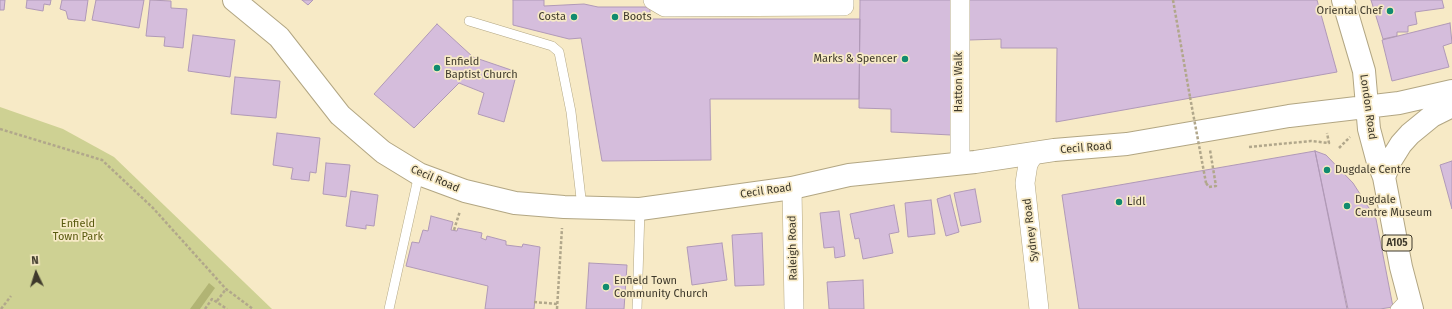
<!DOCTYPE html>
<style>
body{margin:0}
#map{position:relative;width:1452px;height:309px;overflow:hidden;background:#f7eac6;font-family:"Fira Sans",sans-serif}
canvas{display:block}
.north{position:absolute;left:16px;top:253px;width:40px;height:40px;-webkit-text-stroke:3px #f7eac6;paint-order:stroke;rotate:356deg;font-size:11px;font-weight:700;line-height:16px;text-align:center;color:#3e392b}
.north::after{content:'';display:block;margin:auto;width:14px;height:18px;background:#3e392b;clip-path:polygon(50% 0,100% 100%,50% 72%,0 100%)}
</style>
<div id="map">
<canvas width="1452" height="309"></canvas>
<div class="north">N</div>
</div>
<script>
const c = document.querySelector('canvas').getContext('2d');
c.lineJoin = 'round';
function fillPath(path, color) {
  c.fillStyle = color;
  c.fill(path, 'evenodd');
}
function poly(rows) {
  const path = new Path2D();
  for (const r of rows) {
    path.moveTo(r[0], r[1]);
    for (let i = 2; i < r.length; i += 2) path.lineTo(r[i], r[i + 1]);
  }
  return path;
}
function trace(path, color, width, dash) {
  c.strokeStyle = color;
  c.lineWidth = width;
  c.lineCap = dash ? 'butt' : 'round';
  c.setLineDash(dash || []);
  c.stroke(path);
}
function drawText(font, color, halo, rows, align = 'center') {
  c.font = font + ' "Fira Sans",sans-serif';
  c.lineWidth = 3.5;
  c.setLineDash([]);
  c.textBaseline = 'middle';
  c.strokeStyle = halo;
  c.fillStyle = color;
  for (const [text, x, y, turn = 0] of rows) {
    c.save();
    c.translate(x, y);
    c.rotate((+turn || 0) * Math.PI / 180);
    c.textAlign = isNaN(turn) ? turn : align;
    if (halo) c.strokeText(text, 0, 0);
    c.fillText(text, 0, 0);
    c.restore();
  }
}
const green = poly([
 [0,107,63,129,114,157,272,309,0,309]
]);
const forest = poly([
 [209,283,215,288,200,309,190,309]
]);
const building = poly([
 [0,0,5,0,4,10,0,10,0,0],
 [27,0,51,0,50,5,44,4,43,11,26,8,27,0],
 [62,0,88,0,85,21,68,19,66,11,60,9,62,0],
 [96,0,144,0,139,28,92,20,96,0],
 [150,0,171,1,171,8,187,9,183,48,164,46,165,37,146,36,150,0],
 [302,0,313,0,308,5,302,0],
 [513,0,544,0,544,6,584,4,598,7,650,7,650,19,860,19,859,99,710,99,711,160,602,161,581,38,569,39,513,25,513,0],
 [860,0,952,0,951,135,891,132,891,109,859,108,860,0],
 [969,0,1317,0,1337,72,1056,122,1057,48,1001,48,1001,39,969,40,969,0],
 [1371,0,1442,0,1444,8,1415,12,1417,24,1408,26,1408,32,1397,32,1397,36,1383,39,1371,0],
 [1450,23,1452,43,1443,46,1449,67,1392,81,1382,40,1450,23],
 [437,24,473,57,517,72,504,122,478,114,484,93,459,83,414,128,374,94,437,24],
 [193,35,235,40,230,77,188,71,193,35],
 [235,77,280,81,276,118,231,114,235,77],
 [277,133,320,138,316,173,310,172,309,181,291,179,293,168,273,165,277,133],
 [1315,151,1347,309,1079,309,1062,195,1315,151],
 [1315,151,1326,155,1353,183,1376,219,1393,307,1380,309,1348,309,1315,151],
 [1452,161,1452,209,1440,165,1452,161],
 [326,163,350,165,346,197,323,194,326,163],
 [975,189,981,222,961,226,954,193,975,189],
 [351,191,378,195,374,226,366,225,366,229,346,226,351,191],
 [950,195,959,232,946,236,937,199,950,195],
 [931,200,935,234,908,237,905,203,931,200],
 [894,205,899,232,889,234,893,253,863,259,859,238,855,239,850,214,894,205],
 [839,211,845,256,835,258,834,247,824,248,820,213,839,211],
 [431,216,453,222,451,230,457,231,458,228,482,233,481,238,486,240,487,236,506,241,506,245,522,247,523,244,540,247,534,309,485,309,488,286,406,266,412,242,419,243,423,230,428,231,431,216],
 [762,233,764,285,735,286,732,235,762,233],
 [722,243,727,280,692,285,687,247,722,243],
 [589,263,627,265,624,309,586,309,589,263],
 [863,280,864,309,829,309,827,282,863,280]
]);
const path = poly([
 [1173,0,1190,97],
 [0,129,102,160,153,208,226,289,253,309],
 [1249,147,1311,141,1329,143,1327,133],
 [1339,148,1350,137],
 [1206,183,1209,187,1216,186,1210,150],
 [454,230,460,211],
 [217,301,226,289],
 [534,302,558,304],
 [1,309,11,296],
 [205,309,212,299,227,309],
 [557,309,562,228]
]);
const lane = poly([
 [469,21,552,46,559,52,571,112,582,207],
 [389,309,419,174],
 [637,309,640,209],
 [1395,309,1408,295]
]);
const street = poly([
 [653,0,665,7,844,6,844,0],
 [960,0,960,164],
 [1034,154,1028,164,1025,183,1039,309],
 [792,188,794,309]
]);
const primary = poly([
 [234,0,279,37,340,115,383,152,419,174,465,191,515,203,564,207,640,209,792,188,849,175,975,162,1054,150,1127,144,1289,116,1399,103,1452,91],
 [1343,0,1364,71,1369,129,1377,159,1384,177,1401,267,1412,309],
 [1384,177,1391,160,1401,144,1410,134,1432,116,1452,106]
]);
const pathBridge = poly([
 [1190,97,1206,183]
]);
const markers = [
 [1390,11,4,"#108b6f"],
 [574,17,4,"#108b6f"],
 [615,17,4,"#108b6f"],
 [905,59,4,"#108b6f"],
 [437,68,4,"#108b6f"],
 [1327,170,4,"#108b6f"],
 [1119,202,4,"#108b6f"],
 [1347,206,4,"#108b6f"],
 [606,287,4,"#108b6f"]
];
const shields = [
 [1397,243,30]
];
const shieldNames = [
 ["A105",1397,243]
];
const poiNames = [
 ["Oriental Chef",1382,11,"right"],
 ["Costa",566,17,"right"],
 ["Boots",623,17],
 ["Marks & Spencer",897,59,"right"],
 ["Enfield",445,62],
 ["Baptist Church",445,75],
 ["Dugdale Centre",1335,170],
 ["Dugdale",1355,200],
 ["Centre Museum",1355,213],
 ["Lidl",1127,202],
 ["Enfield Town",614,281],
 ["Community Church",614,294]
];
const streetNames = [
 ["Hatton Walk",959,82,-90],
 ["London Road",1368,107,82],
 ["Cecil Road",1086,148,-5],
 ["Cecil Road",435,179,23],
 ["Cecil Road",766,191,-8],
 ["Sydney Road",1031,230,-97],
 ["Raleigh Road",793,248,-91]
];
const parkNames = [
 ["Enfield",78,224],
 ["Town Park",78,237]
];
fillPath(green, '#ced193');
fillPath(forest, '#b1b474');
fillPath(building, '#d5bddc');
trace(building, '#b099b7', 1);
trace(lane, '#b2a683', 10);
trace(street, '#b2a683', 20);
trace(primary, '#b2a683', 24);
trace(path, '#b1a78b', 2.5, [3, 2]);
trace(lane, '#fff', 9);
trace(street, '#fff', 19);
trace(primary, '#fff', 22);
trace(pathBridge, '#b1a78b', 2.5, [3, 2]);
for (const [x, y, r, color] of markers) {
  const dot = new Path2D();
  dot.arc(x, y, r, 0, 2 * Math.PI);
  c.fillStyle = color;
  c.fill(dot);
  trace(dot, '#f7eac6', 1.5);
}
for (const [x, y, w] of shields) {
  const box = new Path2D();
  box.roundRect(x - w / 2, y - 8, w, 16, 3);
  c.fillStyle = '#f7eac6';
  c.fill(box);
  trace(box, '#3e392b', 1);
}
drawText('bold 10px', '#3e392b', null, shieldNames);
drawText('11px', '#3e392b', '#f7eac6', poiNames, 'left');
drawText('11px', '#3e392b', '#f7eac6', streetNames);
drawText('11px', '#595a0f', '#f7eac6', parkNames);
</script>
